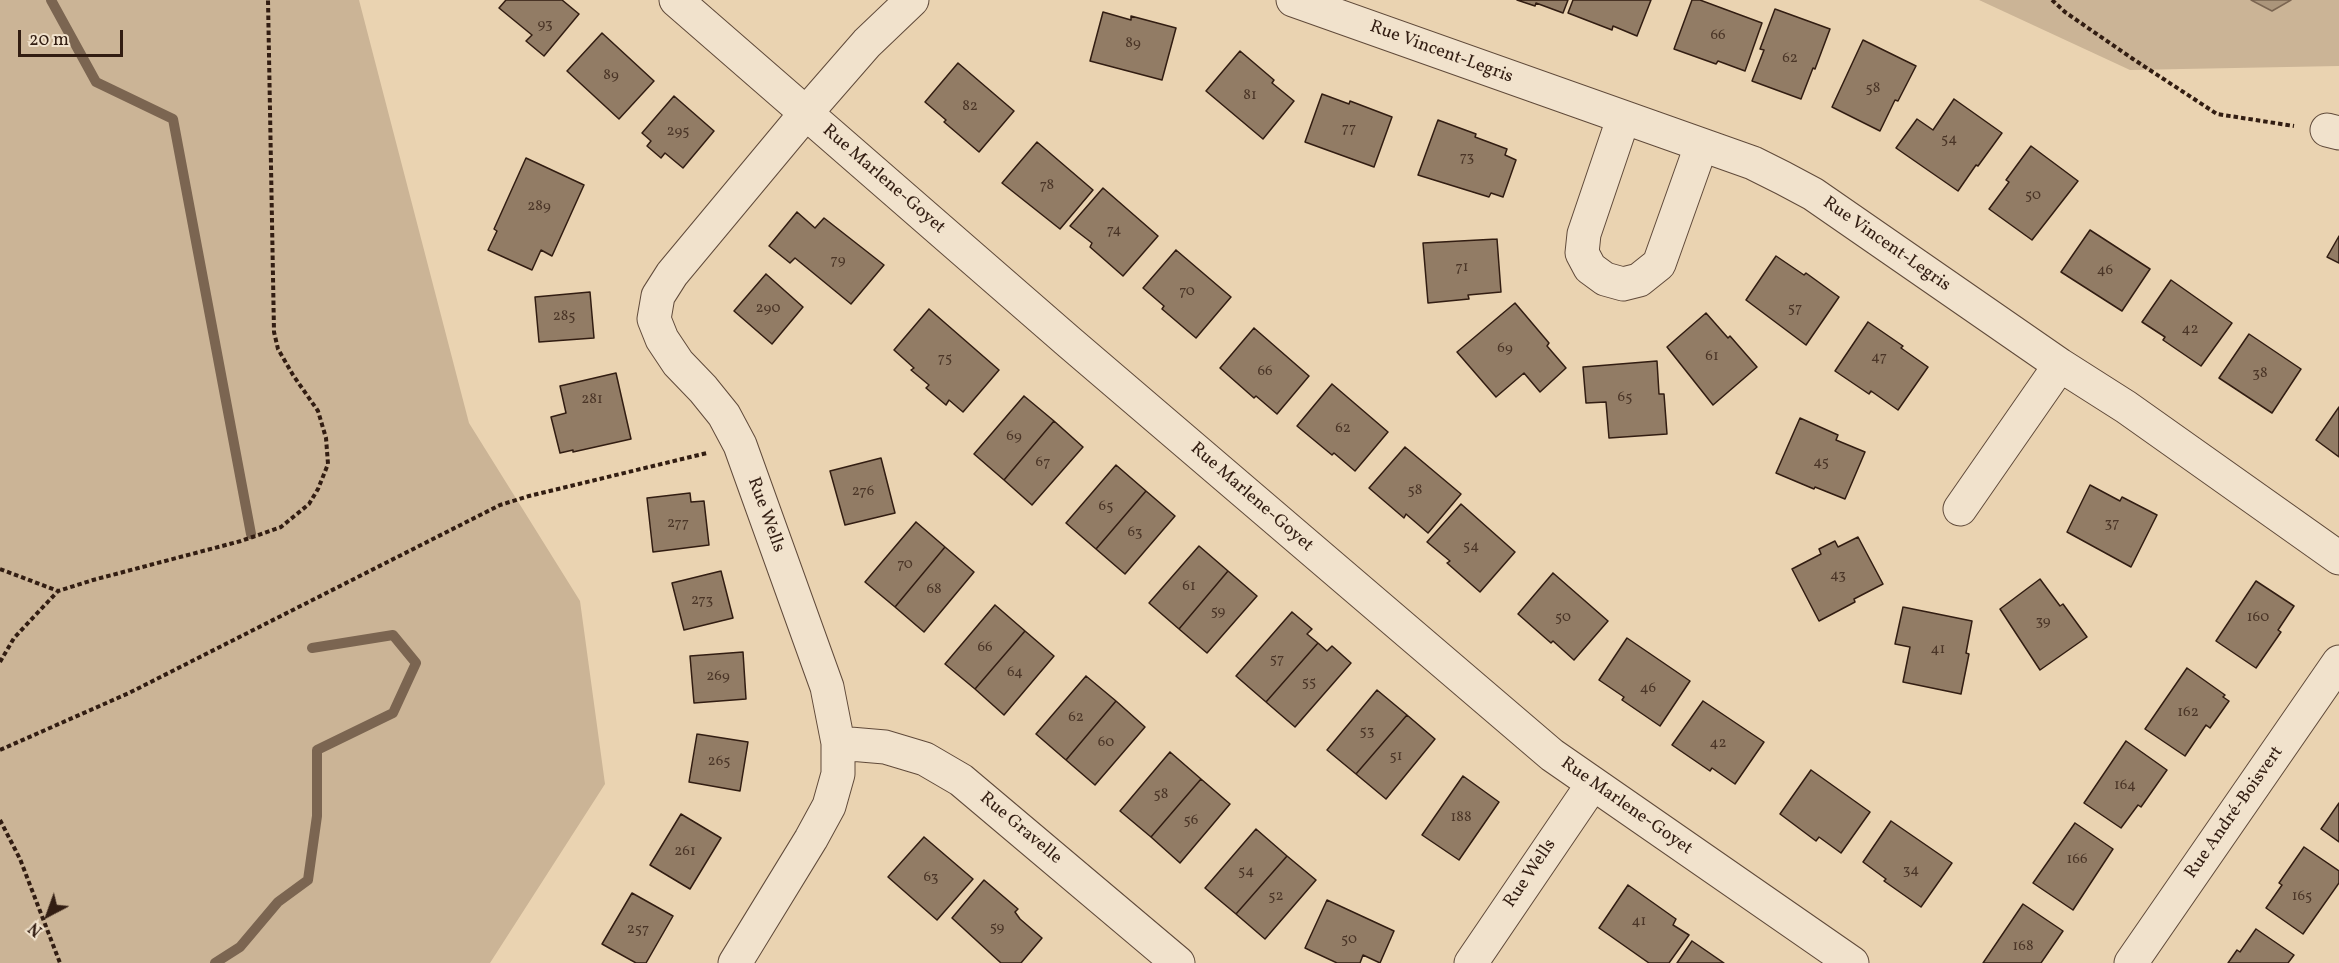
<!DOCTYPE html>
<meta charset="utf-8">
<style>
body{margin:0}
#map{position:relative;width:2339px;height:963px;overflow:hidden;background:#ead3b1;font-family:Vollkorn,serif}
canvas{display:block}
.north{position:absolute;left:18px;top:885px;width:60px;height:60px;-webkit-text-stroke:4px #f1e2cc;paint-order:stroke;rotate:221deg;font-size:16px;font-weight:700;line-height:24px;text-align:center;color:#321d12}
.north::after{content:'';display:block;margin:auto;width:21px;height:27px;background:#321d12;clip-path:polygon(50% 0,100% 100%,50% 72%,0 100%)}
.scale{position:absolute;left:18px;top:30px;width:105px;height:27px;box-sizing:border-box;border:3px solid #321d12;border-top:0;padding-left:8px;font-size:18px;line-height:21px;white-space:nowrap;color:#321d12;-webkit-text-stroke:4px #f1e2cc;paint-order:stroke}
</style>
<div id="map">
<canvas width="2339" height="963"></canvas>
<div class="north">N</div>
<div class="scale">20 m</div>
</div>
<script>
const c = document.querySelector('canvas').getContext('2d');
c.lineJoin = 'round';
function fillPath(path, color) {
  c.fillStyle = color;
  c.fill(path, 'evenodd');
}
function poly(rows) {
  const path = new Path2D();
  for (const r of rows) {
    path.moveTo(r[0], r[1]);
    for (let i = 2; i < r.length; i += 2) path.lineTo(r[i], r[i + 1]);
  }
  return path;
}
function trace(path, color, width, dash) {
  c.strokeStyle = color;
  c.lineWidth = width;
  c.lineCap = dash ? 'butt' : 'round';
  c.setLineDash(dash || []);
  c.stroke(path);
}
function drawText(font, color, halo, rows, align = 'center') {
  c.font = font + ' Vollkorn,serif';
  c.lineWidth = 5;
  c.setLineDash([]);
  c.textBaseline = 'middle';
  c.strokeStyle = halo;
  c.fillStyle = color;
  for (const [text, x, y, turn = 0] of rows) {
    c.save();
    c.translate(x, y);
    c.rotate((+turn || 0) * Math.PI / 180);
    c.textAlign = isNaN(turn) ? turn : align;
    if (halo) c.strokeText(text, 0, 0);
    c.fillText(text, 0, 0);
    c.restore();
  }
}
const green = poly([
 [0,0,359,0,469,423,580,601,605,784,490,963,0,963],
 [1979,0,2251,0,2272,11,2291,0,2339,0,2339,66,2130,70]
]);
const water = poly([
 [2251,0,2291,0,2272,11,2251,0]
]);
const stream = poly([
 [51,0,96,82,173,119,251,534],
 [215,963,240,947,278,902,308,880,317,816,317,750,393,713,416,663,393,635,312,648]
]);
const building = poly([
 [506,0,562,0,579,14,544,56,526,41,532,35,499,8,506,0],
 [1517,0,1568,0,1563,13,1536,3,1535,6,1517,0],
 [1573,0,1651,0,1637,36,1613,26,1612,30,1568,13,1573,0],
 [1692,0,1700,0,1762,23,1745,71,1718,61,1716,64,1674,49,1692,0],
 [1775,9,1830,29,1815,69,1813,68,1801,99,1752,81,1764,50,1760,49,1775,9],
 [1103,12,1131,20,1131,16,1176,28,1162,80,1090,61,1103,12],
 [602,33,654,81,619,119,567,71,602,33],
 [1863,40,1916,66,1898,101,1895,100,1880,131,1832,107,1863,40],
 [1240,51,1274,80,1272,83,1294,101,1263,139,1206,91,1240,51],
 [958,63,1014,111,979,152,944,122,946,120,925,102,958,63],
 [1322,94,1349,104,1350,101,1392,117,1374,167,1305,142,1322,94],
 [674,96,714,131,683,168,665,153,661,158,647,146,651,141,642,133,674,96],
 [1954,99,2002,133,1978,166,1976,165,1958,191,1896,148,1917,119,1933,130,1954,99],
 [1438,120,1476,134,1475,137,1507,149,1505,155,1516,160,1503,197,1491,193,1489,197,1418,175,1438,120],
 [1037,142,1093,190,1060,229,1002,183,1037,142],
 [2031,146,2078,181,2032,240,1989,209,2009,182,2006,180,2031,146],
 [526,158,584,185,552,256,541,250,532,270,488,250,497,231,494,229,526,158],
 [1103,188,1158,236,1123,276,1090,247,1092,243,1070,226,1103,188],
 [797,212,815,228,824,218,884,265,851,304,795,258,790,263,769,246,797,212],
 [2090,230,2150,269,2122,311,2061,272,2090,230],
 [2339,236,2339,263,2327,257,2339,236],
 [1497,239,1501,292,1468,295,1469,299,1428,303,1423,243,1497,239],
 [1176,250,1231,297,1196,338,1162,309,1164,306,1143,288,1176,250],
 [1776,256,1804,275,1806,273,1839,297,1806,345,1746,300,1776,256],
 [766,274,803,307,772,344,734,311,766,274],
 [2171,280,2232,323,2201,366,2163,340,2165,337,2142,322,2171,280],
 [590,292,594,338,539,342,535,297,590,292],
 [1515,303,1549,343,1547,346,1566,368,1540,392,1524,373,1496,397,1457,352,1515,303],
 [929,309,999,370,963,412,949,400,946,405,926,388,929,385,911,370,914,368,894,350,929,309],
 [1706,313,1728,338,1730,336,1757,367,1713,405,1667,347,1706,313],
 [1868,322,1903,346,1901,348,1928,367,1898,410,1871,391,1869,394,1835,371,1868,322],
 [1254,328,1309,376,1277,414,1256,396,1254,398,1220,368,1254,328],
 [2249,334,2301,369,2272,413,2219,378,2249,334],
 [1657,361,1659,394,1664,394,1667,434,1609,438,1606,402,1586,403,1583,367,1657,361],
 [616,373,631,439,573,452,573,450,560,453,551,417,566,413,560,386,616,373],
 [1332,384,1388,432,1355,471,1334,453,1332,455,1297,426,1332,384],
 [1024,396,1054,421,1004,480,974,454,1024,396],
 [2339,407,2339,457,2316,440,2339,407],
 [1800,418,1838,435,1836,440,1865,452,1845,499,1815,487,1814,489,1776,473,1800,418],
 [1054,421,1083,447,1032,505,1004,480,1054,421],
 [1405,447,1461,494,1428,533,1406,514,1404,518,1369,488,1405,447],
 [881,458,895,513,845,525,830,471,881,458],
 [1116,465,1146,491,1096,549,1066,523,1116,465],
 [2090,485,2120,501,2122,497,2157,515,2131,567,2067,532,2090,485],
 [1146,491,1175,516,1125,574,1096,549,1146,491],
 [690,493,691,502,704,501,709,545,653,552,647,498,690,493],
 [1461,504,1515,552,1480,592,1447,563,1450,561,1427,542,1461,504],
 [916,522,945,547,895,607,865,582,916,522],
 [1858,537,1883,584,1854,599,1855,602,1819,621,1792,569,1821,554,1819,549,1835,541,1838,547,1858,537],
 [1199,546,1228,571,1179,629,1149,603,1199,546],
 [945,547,974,572,924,632,895,607,945,547],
 [721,571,733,618,684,630,672,583,721,571],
 [1228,571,1257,596,1207,653,1179,629,1228,571],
 [1553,573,1608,621,1574,660,1553,641,1551,643,1518,614,1553,573],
 [2040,579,2060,606,2063,604,2087,637,2040,670,2000,609,2040,579],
 [2256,581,2294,606,2278,630,2281,632,2256,668,2216,641,2256,581],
 [995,605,1025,631,975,689,945,664,995,605],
 [1903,607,1972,621,1966,653,1969,654,1961,694,1903,682,1910,647,1895,644,1903,607],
 [1292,612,1312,629,1307,634,1318,643,1266,702,1236,676,1292,612],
 [1025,631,1054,656,1004,715,975,689,1025,631],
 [1627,638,1690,681,1660,726,1622,700,1624,697,1599,680,1627,638],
 [1318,643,1327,651,1332,646,1351,663,1295,727,1266,702,1318,643],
 [743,652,746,699,694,703,690,656,743,652],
 [2187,668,2225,695,2223,697,2229,701,2210,728,2206,725,2185,756,2145,729,2187,668],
 [1086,676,1116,701,1066,760,1036,734,1086,676],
 [1377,690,1407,715,1356,774,1327,750,1377,690],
 [1116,701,1145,727,1095,785,1066,760,1116,701],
 [1703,701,1764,742,1735,784,1712,768,1710,771,1672,745,1703,701],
 [1407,715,1435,739,1386,799,1356,774,1407,715],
 [697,734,748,742,740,791,689,782,697,734],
 [2126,741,2167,770,2141,807,2138,805,2121,828,2084,803,2126,741],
 [1170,752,1201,779,1151,837,1120,811,1170,752],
 [1811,770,1870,812,1841,853,1819,837,1816,841,1780,814,1811,770],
 [1463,776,1499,802,1459,860,1422,835,1463,776],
 [1201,779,1230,804,1180,863,1151,837,1201,779],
 [2339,803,2339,842,2321,829,2339,803],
 [681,814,721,838,690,889,650,865,681,814],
 [1891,821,1952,863,1921,907,1884,881,1886,879,1863,862,1891,821],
 [2075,823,2113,849,2073,910,2033,883,2075,823],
 [1256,829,1287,856,1236,914,1205,888,1256,829],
 [924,837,973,879,937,920,888,877,924,837],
 [2304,847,2339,871,2339,883,2303,934,2266,908,2282,885,2279,883,2304,847],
 [1287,856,1316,880,1265,939,1236,914,1287,856],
 [984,880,1018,909,1015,912,1020,919,1042,938,1021,963,1001,963,952,918,984,880],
 [1628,885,1676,919,1673,925,1689,935,1669,963,1649,963,1599,928,1628,885],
 [632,893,673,916,646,963,636,963,602,944,632,893],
 [1327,900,1394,931,1380,963,1363,955,1360,963,1337,963,1305,948,1327,900],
 [2023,904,2063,931,2041,963,1983,963,2023,904],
 [2256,929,2294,955,2288,963,2228,963,2237,950,2240,952,2256,929],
 [1692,941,1724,963,1677,963,1692,941]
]);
const path = poly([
 [2052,0,2065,12,2133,59,2217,114,2294,126],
 [0,569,58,591],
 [0,662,14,638,58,591,93,580,241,541,281,527,309,504,318,489,328,464,326,438,318,411,293,375,278,349,274,332,268,0],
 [0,750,129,693,500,505,529,496,707,453],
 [0,820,20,859,60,963]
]);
const minor = poly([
 [676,0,1069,342,1552,755,1852,963],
 [1293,0,1753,163,1783,178,1813,194,2060,365,2126,407,2339,558],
 [1623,119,1584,234,1582,253,1590,268,1605,279,1623,284,1639,280,1659,264,1701,146],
 [2327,130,2339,133],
 [1960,509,2060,365],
 [838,743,885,747,925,759,961,780,1178,963],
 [735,963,811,839,829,806,838,774,838,743,827,687,740,445,724,415,703,389,678,363,662,339,654,319,658,296,672,274,806,113,867,43,912,0],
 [1471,963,1592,785],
 [2131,963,2339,662]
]);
const numberNames = [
 ["93",545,25],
 ["66",1718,36],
 ["89",1133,44],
 ["62",1790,59],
 ["89",611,76],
 ["58",1873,89],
 ["81",1250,96],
 ["82",970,107],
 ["77",1349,129],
 ["295",678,132],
 ["54",1949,140],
 ["73",1467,158],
 ["78",1047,186],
 ["50",2033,196],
 ["289",539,207],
 ["74",1114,231],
 ["79",838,261],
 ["71",1462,268],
 ["46",2105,271],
 ["70",1187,292],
 ["290",768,309],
 ["57",1795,309],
 ["285",564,317],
 ["42",2190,330],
 ["69",1505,349],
 ["61",1712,357],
 ["47",1879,358],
 ["75",945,359],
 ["66",1265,372],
 ["38",2260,374],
 ["65",1625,398],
 ["281",592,400],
 ["62",1343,429],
 ["69",1014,437],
 ["67",1043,463],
 ["45",1821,463],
 ["58",1415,491],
 ["276",863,492],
 ["65",1106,507],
 ["277",678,524],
 ["37",2112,524],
 ["63",1135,533],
 ["54",1471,547],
 ["70",905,565],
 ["43",1838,576],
 ["61",1189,587],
 ["68",934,590],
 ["273",702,601],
 ["59",1218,612],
 ["50",1563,618],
 ["160",2258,618],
 ["39",2043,622],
 ["66",985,648],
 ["41",1938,650],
 ["57",1277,660],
 ["64",1015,673],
 ["269",718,677],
 ["55",1309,683],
 ["46",1648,689],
 ["162",2188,713],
 ["62",1076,718],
 ["53",1367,732],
 ["60",1106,743],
 ["42",1718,744],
 ["51",1396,757],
 ["265",719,762],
 ["164",2125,786],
 ["58",1161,795],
 ["188",1461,818],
 ["56",1191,821],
 ["261",685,852],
 ["166",2077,860],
 ["34",1911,871],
 ["54",1246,872],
 ["63",931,878],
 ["52",1276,897],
 ["165",2302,897],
 ["41",1639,922],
 ["59",997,928],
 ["257",638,930],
 ["50",1349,940],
 ["168",2023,947]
];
const streetNames = [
 ["Rue Vincent-Legris",1441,53,20],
 ["Rue Marlene-Goyet",883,180,41],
 ["Rue Vincent-Legris",1886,245,35],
 ["Rue Marlene-Goyet",1251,498,41],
 ["Rue Wells",765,515,70],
 ["Rue Marlene-Goyet",1626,807,35],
 ["Rue André-Boisvert",2235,813,-55],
 ["Rue Gravelle",1020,829,40],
 ["Rue Wells",1531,874,-56]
];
fillPath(green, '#cbb496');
fillPath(water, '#ab957b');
trace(water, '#7b6551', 1.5);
trace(stream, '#7b6551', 10);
fillPath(building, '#927c65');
trace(building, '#321d12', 1.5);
trace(minor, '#604a3a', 35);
trace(path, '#321d12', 4, [4.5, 3]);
trace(minor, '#f1e2cc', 33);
drawText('15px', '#4a3527', null, numberNames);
drawText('18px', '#321d12', '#f1e2cc', streetNames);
</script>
